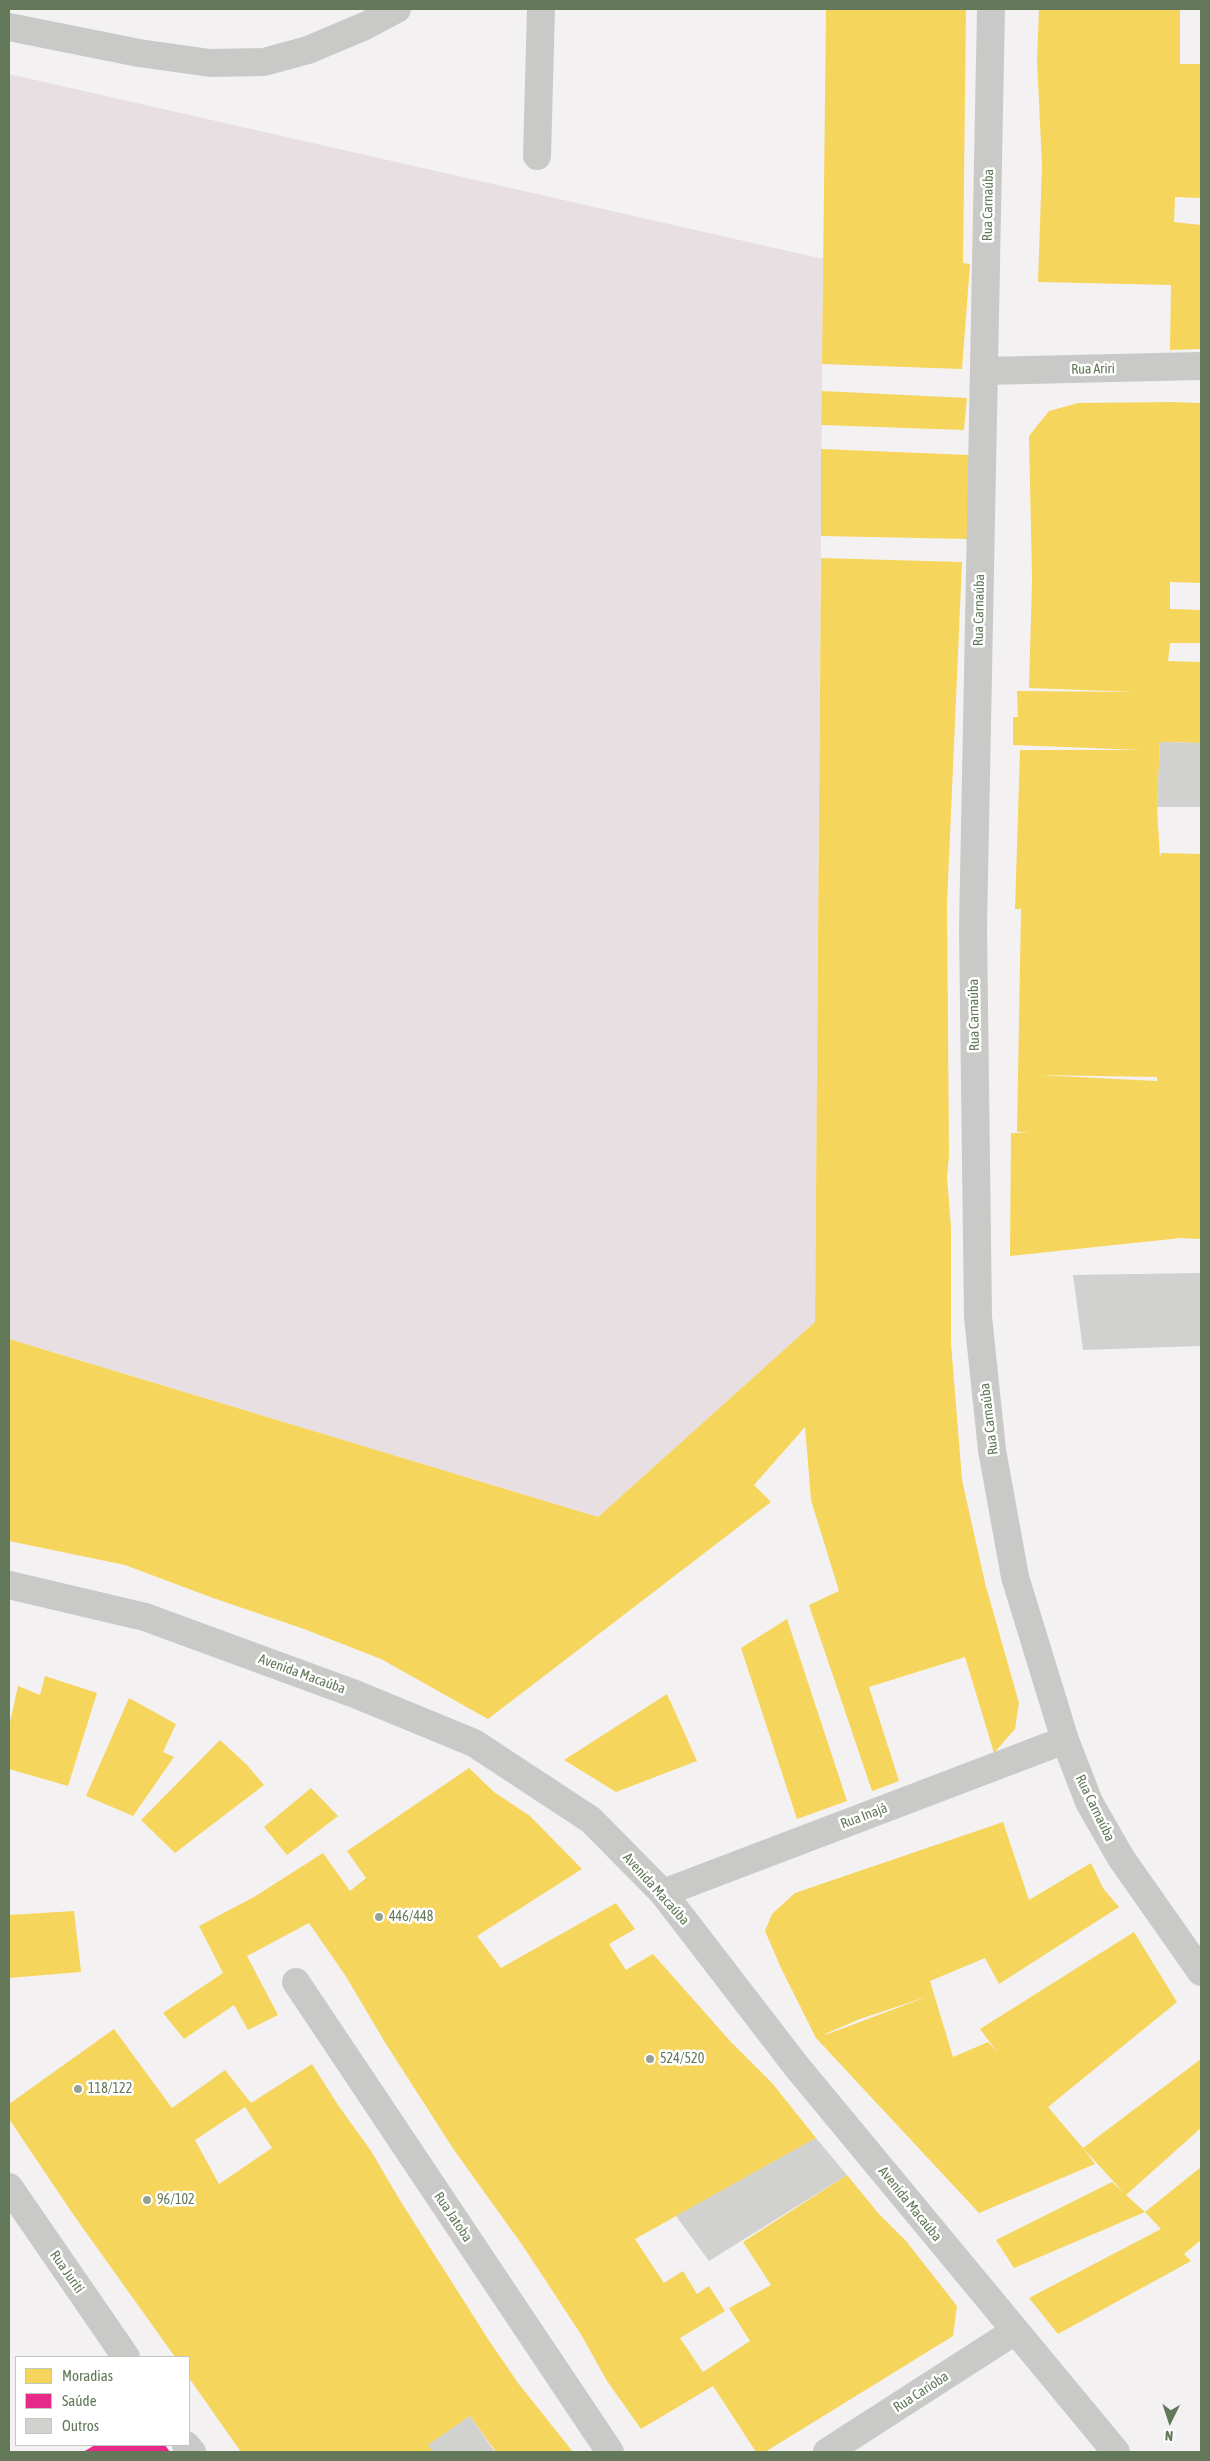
<!DOCTYPE html>
<meta charset="utf-8">
<style>
body{margin:0}
#map{position:relative;width:1210px;height:2461px;overflow:hidden;background:#f4f1f3;font-family:"Asap Condensed",sans-serif}
canvas{display:block}
.frame{position:absolute;inset:0;border:10px solid #627859;pointer-events:none}
.legend{position:absolute;left:15px;top:2356px;width:175px;height:90px;box-sizing:border-box;background:#fff;border:1px solid #c0c9bd;margin:0;padding:6px 9px;list-style:none;font-size:15px;color:#627859}
.legend li{display:flex;align-items:center;gap:10px;height:25px}
.legend b{width:25px;border:1px solid #c0c9bd}
.north{position:absolute;left:1145px;top:2396px;width:50px;height:50px;-webkit-text-stroke:4px #fff;paint-order:stroke;rotate:184deg;font-size:14px;font-weight:700;line-height:20px;text-align:center;color:#627859}
.north::after{content:'';display:block;margin:auto;width:18px;height:22px;background:#627859;clip-path:polygon(50% 0,100% 100%,50% 72%,0 100%)}
</style>
<div id="map">
<canvas width="1210" height="2461"></canvas>
<div class="frame"></div>
<ul class="legend">
<li><b style="height:14px;background:#f6d55c"></b>Moradias</li>
<li><b style="height:14px;background:#e7298a"></b>Saúde</li>
<li><b style="height:14px;background:#d1d1cf"></b>Outros</li>
</ul>
<div class="north">N</div>
</div>
<script>
const c = document.querySelector('canvas').getContext('2d');
c.lineJoin = 'round';
function fillPath(path, color) {
  c.fillStyle = color;
  c.fill(path, 'evenodd');
}
function poly(rows) {
  const path = new Path2D();
  for (const r of rows) {
    path.moveTo(r[0], r[1]);
    for (let i = 2; i < r.length; i += 2) path.lineTo(r[i], r[i + 1]);
  }
  return path;
}
function trace(path, color, width, dash) {
  c.strokeStyle = color;
  c.lineWidth = width;
  c.lineCap = dash ? 'butt' : 'round';
  c.setLineDash(dash || []);
  c.stroke(path);
}
function drawText(font, color, halo, rows, align = 'center') {
  c.font = font + ' "Asap Condensed",sans-serif';
  c.lineWidth = 5;
  c.setLineDash([]);
  c.textBaseline = 'middle';
  c.strokeStyle = halo;
  c.fillStyle = color;
  for (const [text, x, y, turn = 0] of rows) {
    c.save();
    c.translate(x, y);
    c.rotate((+turn || 0) * Math.PI / 180);
    c.textAlign = isNaN(turn) ? turn : align;
    if (halo) c.strokeText(text, 0, 0);
    c.fillText(text, 0, 0);
    c.restore();
  }
}
const green = poly([
 [9,74,823,259,815,1322,598,1517,9,1339]
]);
const homes = poly([
 [826,9,966,9,963,263,970,264,962,369,822,364],
 [1039,9,1180,9,1180,64,1201,64,1201,198,1175,197,1174,222,1201,225,1201,349,1170,350,1171,285,1038,282,1042,165,1037,60],
 [822,391,967,398,964,430,821,425],
 [1173,402,1201,403,1201,583,1170,582,1170,609,1201,610,1201,643,1170,643,1168,661,1201,662,1201,743,1160,742,1157,807,1160,858,1161,853,1201,854,1201,1239,1181,1238,1010,1256,1011,1133,1030,1133,1017,1132,1021,909,1015,909,1020,750,1142,750,1013,745,1013,717,1018,717,1017,691,1137,692,1029,688,1032,579,1029,436,1049,411,1078,403],
 [1037,1075,1157,1077,1157,1081],
 [821,449,970,455,968,539,821,536],
 [821,558,962,562,947,903,949,1156,947,1177,951,1227,951,1343,962,1480,985,1583,1019,1703,1015,1729,994,1753,965,1657,869,1687,899,1781,872,1791,809,1605,839,1591,811,1500,805,1427,754,1485,771,1502,488,1719,381,1659,304,1629,213,1598,125,1565,9,1541,9,1339,598,1517,815,1322],
 [787,1619,847,1801,797,1819,741,1648],
 [45,1676,97,1693,68,1786,9,1769,9,1727,18,1686,40,1695],
 [667,1694,697,1761,616,1792,564,1760],
 [129,1698,176,1724,163,1752,174,1757,133,1816,86,1796],
 [220,1740,247,1765,264,1785,175,1853,141,1820],
 [469,1768,494,1792,530,1816,582,1869,477,1936,501,1968,616,1903,635,1929,609,1944,626,1970,653,1954,730,2041,772,2083,816,2138,635,2239,664,2283,683,2271,697,2294,709,2286,725,2311,680,2338,703,2372,750,2341,729,2308,771,2285,743,2242,847,2175,879,2214,906,2241,957,2306,953,2336,765,2452,756,2452,713,2386,641,2429,607,2381,582,2336,523,2246,454,2150,386,2044,345,1975,309,1923,247,1956,278,2015,248,2030,234,2005,184,2039,163,2013,223,1973,199,1926,254,1897,323,1853,350,1891,366,1878,347,1851],
 [311,1788,338,1816,287,1855,264,1827],
 [1003,1822,1029,1900,1091,1863,1103,1888,1119,1907,999,1984,985,1958,930,1981,953,2057,988,2042,998,2053,980,2029,1134,1932,1177,2002,1048,2107,1083,2148,1201,2059,1201,2128,1126,2195,1145,2212,1014,2268,996,2240,1112,2182,1124,2193,1083,2148,1095,2164,979,2213,816,2038,781,1968,765,1931,772,1914,795,1893],
 [929,1996,825,2035,825,2034,860,2019],
 [74,1911,81,1972,9,1978,9,1915],
 [114,2029,172,2108,225,2070,251,2103,312,2064,338,2105,371,2151,401,2202,488,2339,518,2383,573,2452,496,2452,470,2416,428,2445,433,2452,241,2452,189,2378,189,2357,175,2357,75,2217,9,2119,9,2104],
 [245,2107,272,2148,219,2184,195,2140],
 [1201,2167,1201,2240,1184,2254,1191,2261,1058,2334,1029,2298,1161,2229,1145,2212]
]);
const health = poly([
 [95,2445,165,2445,170,2452,83,2452]
]);
const building = poly([
 [1160,742,1201,743,1201,807,1157,807],
 [1201,1273,1201,1346,1083,1350,1073,1275],
 [816,2138,847,2175,709,2261,676,2216],
 [470,2416,495,2452,433,2452,428,2445]
]);
const minor = poly([
 [991,9,973,928,978,1317,992,1450,1015,1577,1065,1740,1089,1802,1121,1858,1201,1972],
 [9,27,139,53,210,63,264,62,308,50,365,26,397,9],
 [537,156,541,9],
 [985,371,1201,366],
 [9,1585,145,1617,355,1694,474,1743,591,1820,663,1893,797,2067,1116,2452],
 [663,1893,1065,1740],
 [296,1982,610,2452],
 [9,2187,126,2357],
 [186,2445,192,2452],
 [827,2452,1015,2331]
]);
const markers = [
 [379,1917,5,"#95a28f"],
 [650,2059,5,"#95a28f"],
 [78,2089,5,"#95a28f"],
 [147,2200,5,"#95a28f"]
];
const streetNames = [
 ["Rua Carnaúba",988,205,-89],
 ["Rua Ariri",1093,369,-1],
 ["Rua Carnaúba",979,610,-89],
 ["Rua Carnaúba",974,1015,-91],
 ["Rua Carnaúba",989,1419,-97],
 ["Avenida Macaúba",302,1674,20],
 ["Rua Carnaúba",1095,1808,64],
 ["Rua Inajá",864,1816,-21],
 ["Avenida Macaúba",656,1889,48],
 ["Avenida Macaúba",910,2204,51],
 ["Rua Jatoba",453,2217,56],
 ["Rua Juriti",67,2272,55],
 ["Rua Carioba",921,2392,-33]
];
const poiNames = [
 ["446/448",389,1917],
 ["524/520",660,2059],
 ["118/122",88,2089],
 ["96/102",157,2200]
];
fillPath(green, '#e7dfe1');
fillPath(homes, '#f6d55c');
fillPath(health, '#e7298a');
fillPath(building, '#d1d1cf');
trace(minor, '#c9cac8', 28);
for (const [x, y, r, color] of markers) {
  const dot = new Path2D();
  dot.arc(x, y, r, 0, 2 * Math.PI);
  c.fillStyle = color;
  c.fill(dot);
  trace(dot, '#fff', 2);
}
drawText('14px', '#627859', '#fff', streetNames);
drawText('14px', '#627859', '#fff', poiNames, 'left');
</script>
